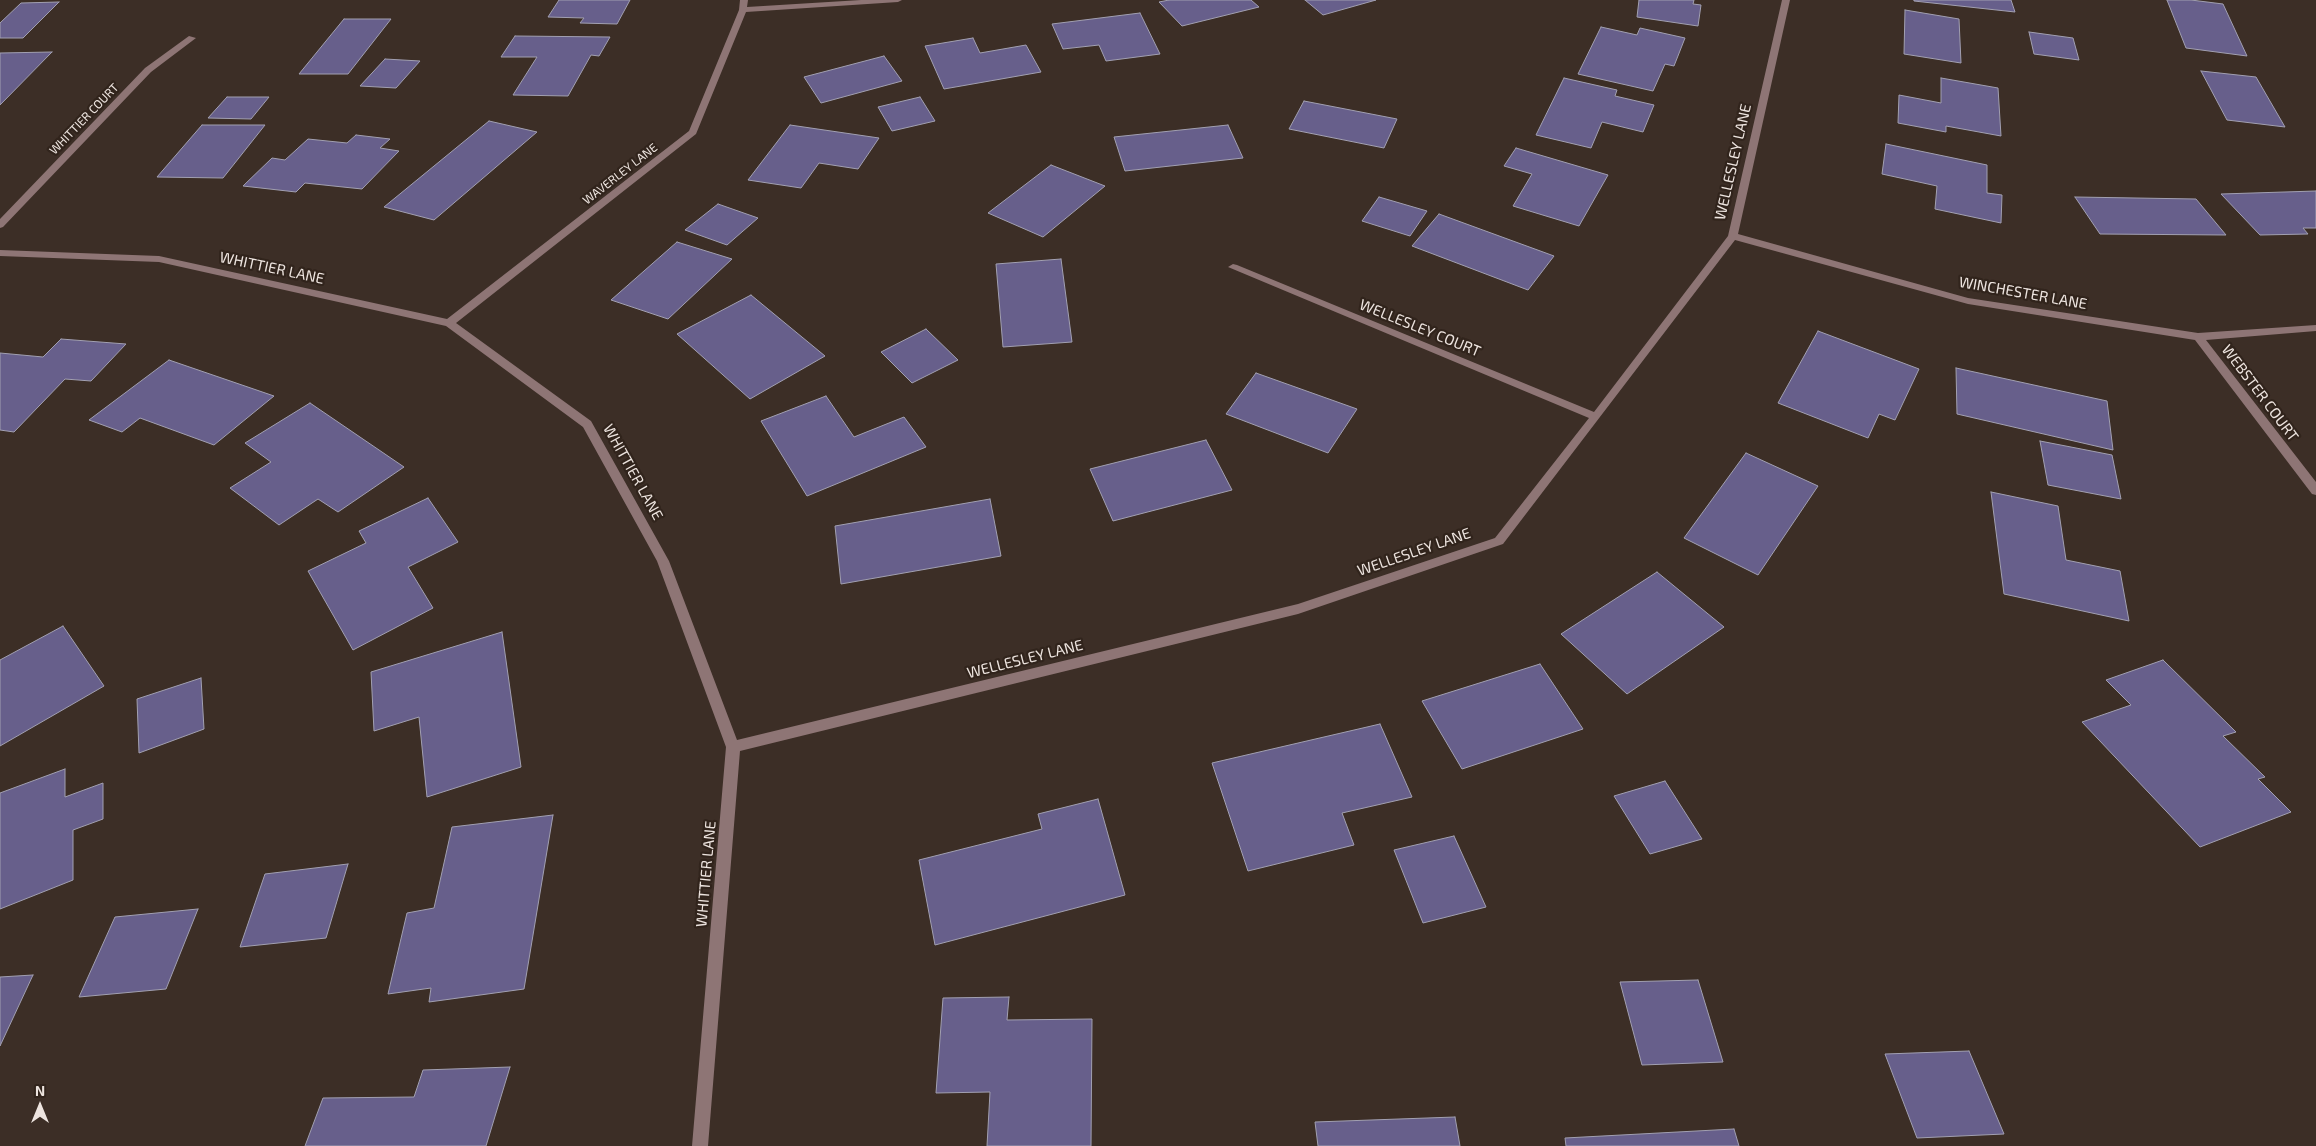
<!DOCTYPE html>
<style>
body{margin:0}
#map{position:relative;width:2316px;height:1146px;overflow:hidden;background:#3c2e26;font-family:"Exo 2",sans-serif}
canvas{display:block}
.north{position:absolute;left:15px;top:1081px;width:50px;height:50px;-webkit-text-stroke:4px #31241c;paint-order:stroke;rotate:0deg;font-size:14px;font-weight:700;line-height:20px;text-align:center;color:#ede4df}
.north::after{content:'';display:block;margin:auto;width:18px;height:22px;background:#ede4df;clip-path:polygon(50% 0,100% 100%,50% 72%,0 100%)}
</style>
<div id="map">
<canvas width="2316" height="1146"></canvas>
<div class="north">N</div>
</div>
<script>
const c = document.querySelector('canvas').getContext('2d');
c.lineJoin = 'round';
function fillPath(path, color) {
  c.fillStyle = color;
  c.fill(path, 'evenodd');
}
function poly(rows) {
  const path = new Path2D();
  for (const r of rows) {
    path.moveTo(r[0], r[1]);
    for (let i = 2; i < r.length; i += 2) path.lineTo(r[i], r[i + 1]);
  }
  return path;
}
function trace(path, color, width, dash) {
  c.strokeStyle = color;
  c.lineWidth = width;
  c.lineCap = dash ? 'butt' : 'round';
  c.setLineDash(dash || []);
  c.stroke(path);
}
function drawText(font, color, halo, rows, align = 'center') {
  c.font = font + ' "Exo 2",sans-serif';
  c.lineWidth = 4.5;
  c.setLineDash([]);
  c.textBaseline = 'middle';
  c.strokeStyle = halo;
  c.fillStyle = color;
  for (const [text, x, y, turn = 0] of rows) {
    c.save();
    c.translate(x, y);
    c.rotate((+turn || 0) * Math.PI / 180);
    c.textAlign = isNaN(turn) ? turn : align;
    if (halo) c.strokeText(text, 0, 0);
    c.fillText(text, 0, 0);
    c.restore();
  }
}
const building = poly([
 [559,0,630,0,617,24,580,23,584,18,548,17,559,0],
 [1169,0,1251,0,1259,7,1182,26,1159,2,1169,0],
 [1305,0,1376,0,1323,15,1305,0],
 [1639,0,1694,0,1693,4,1701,5,1698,26,1637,17,1639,0],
 [1914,0,2011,0,2015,12,1914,1,1914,0],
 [2167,0,2191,0,2223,4,2247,56,2186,48,2167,0],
 [59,2,23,38,0,38,0,23,21,3,59,2],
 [1905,10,1959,19,1961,63,1904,54,1905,10],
 [1140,13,1160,54,1106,61,1099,45,1063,49,1052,24,1140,13],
 [344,19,391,19,348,74,299,74,344,19],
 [1601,27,1637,35,1640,28,1685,38,1674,66,1665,64,1653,91,1578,74,1601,27],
 [2029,32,2073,38,2079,60,2034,54,2029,32],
 [515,36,610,37,599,56,591,55,568,96,513,95,537,57,501,57,515,36],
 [973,38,980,53,1026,45,1041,72,944,89,925,46,973,38],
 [52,52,0,105,0,53,52,52],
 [884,56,902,81,821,103,804,77,884,56],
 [385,59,420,61,396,88,360,86,385,59],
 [2201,71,2256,77,2285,127,2227,120,2201,71],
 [1564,78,1617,90,1615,96,1654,105,1643,132,1602,122,1591,148,1536,135,1564,78],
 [1941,78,1998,88,2001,136,1946,126,1946,132,1898,123,1899,95,1941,103,1941,78],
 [227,97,269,97,251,119,208,118,227,97],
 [920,97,935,121,892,131,878,107,920,97],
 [1304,101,1397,119,1384,148,1289,129,1304,101],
 [489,121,537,132,434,220,384,207,489,121],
 [202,125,265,125,223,178,157,177,202,125],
 [790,125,879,138,858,169,819,163,801,188,748,180,790,125],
 [1228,125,1243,158,1125,171,1114,137,1228,125],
 [356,135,390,139,380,148,399,151,362,189,305,183,296,192,243,186,272,158,285,160,308,139,347,143,356,135],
 [1886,144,1987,165,1987,193,2002,195,2001,223,1935,209,1937,186,1882,174,1886,144],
 [1516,148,1608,175,1579,226,1513,206,1532,174,1504,166,1516,148],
 [1051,165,1105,186,1043,237,988,213,1051,165],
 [2316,191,2316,228,2303,228,2308,234,2260,235,2221,194,2316,191],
 [1379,197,1427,211,1410,236,1362,221,1379,197],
 [2075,197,2196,199,2226,235,2100,234,2075,197],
 [718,204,758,218,727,245,685,230,718,204],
 [1439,214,1554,256,1528,290,1412,246,1439,214],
 [677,242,732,259,668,319,611,300,677,242],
 [1061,259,1072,342,1003,347,996,264,1061,259],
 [751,295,825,356,750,399,677,334,751,295],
 [926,329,958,360,912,383,881,352,926,329],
 [1818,331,1919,369,1895,420,1879,414,1868,438,1778,403,1818,331],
 [61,339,126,344,91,381,65,379,14,432,0,430,0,353,43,357,61,339],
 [169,360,274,396,214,445,140,418,122,432,89,420,169,360],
 [1956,368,2107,401,2113,450,1957,414,1956,368],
 [1256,373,1357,409,1328,453,1226,414,1256,373],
 [826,396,854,437,904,417,926,447,807,496,761,421,826,396],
 [310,403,404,467,338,512,318,499,279,525,230,488,271,462,245,443,310,403],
 [1206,440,1232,490,1113,521,1090,469,1206,440],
 [2040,441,2112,455,2121,499,2048,485,2040,441],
 [1746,453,1818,486,1758,575,1684,538,1746,453],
 [1991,492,2058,506,2066,560,2120,571,2129,621,2004,594,1991,492],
 [428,498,458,542,408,567,433,608,353,650,308,571,366,543,359,531,428,498],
 [990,499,1001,556,841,584,835,526,990,499],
 [1657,572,1724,627,1627,694,1561,634,1657,572],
 [63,626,104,686,0,746,0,660,63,626],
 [502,632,521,767,427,797,419,717,374,731,371,672,502,632],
 [2163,660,2236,732,2223,736,2265,777,2258,779,2291,812,2200,847,2082,722,2131,705,2106,680,2163,660],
 [1540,664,1583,729,1462,769,1422,701,1540,664],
 [201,678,204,729,139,753,137,699,201,678],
 [1380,724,1412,797,1342,813,1354,845,1248,871,1212,763,1380,724],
 [65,769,65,797,103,783,103,819,73,830,73,880,0,909,0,793,65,769],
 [1665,781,1702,839,1650,854,1614,796,1665,781],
 [1098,799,1125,895,935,945,919,860,1042,829,1038,814,1098,799],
 [553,815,524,989,429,1002,431,988,388,994,407,913,434,908,452,827,553,815],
 [1454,836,1486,907,1423,923,1394,850,1454,836],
 [348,864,326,938,240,947,265,874,348,864],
 [198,909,166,989,79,997,115,917,198,909],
 [33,975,0,1046,0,977,33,975],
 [1698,980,1723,1062,1642,1065,1620,982,1698,980],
 [1009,997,1007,1020,1092,1019,1091,1146,987,1146,990,1092,936,1093,943,998,1009,997],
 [1969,1051,2004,1134,1917,1138,1885,1054,1969,1051],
 [510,1067,486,1146,305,1146,323,1098,414,1097,423,1070,510,1067],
 [1455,1117,1460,1146,1318,1146,1315,1122,1455,1117],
 [1734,1129,1739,1146,1566,1146,1565,1138,1734,1129]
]);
const minor = poly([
 [740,0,748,0,747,7,861,0,902,0,898,2,746,12,696,134,456,323,591,421,669,561,737,740,1298,604,1495,538,1589,418,1228,267,1233,264,1237,265,1594,412,1728,236,1782,0,1790,0,1738,234,1968,298,2198,333,2316,325,2316,331,2206,340,2316,482,2316,495,2312,494,2195,340,1968,304,1735,240,1503,544,1298,614,740,751,708,1146,692,1146,726,747,657,561,583,427,446,326,159,262,0,256,0,250,159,256,447,319,689,131,739,10,740,0],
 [189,36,196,38,151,72,3,227,0,228,0,219,145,68,189,36]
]);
const farStreetnames = [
 ["WHITTIER COURT",84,119,-46],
 ["WAVERLEY LANE",620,174,-38]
];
const streetNames = [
 ["WELLESLEY LANE",1733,162,-77],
 ["WHITTIER LANE",272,268,12],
 ["WINCHESTER LANE",2023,293,10],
 ["WELLESLEY COURT",1420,328,22],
 ["WEBSTER COURT",2260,393,53],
 ["WHITTIER LANE",633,472,61],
 ["WELLESLEY LANE",1414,552,-19],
 ["WELLESLEY LANE",1025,659,-14],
 ["WHITTIER LANE",706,874,-85]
];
fillPath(building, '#675f8b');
trace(building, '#a2a0b1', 1);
fillPath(minor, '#8e7575');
drawText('12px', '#ede4df', '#31241c', farStreetnames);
drawText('15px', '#ede4df', '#31241c', streetNames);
</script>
